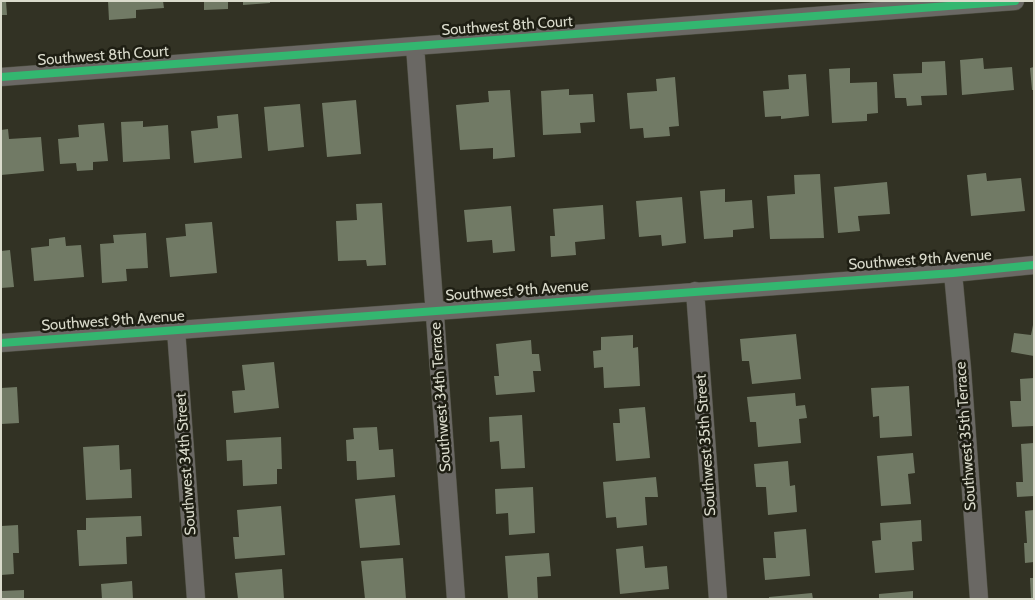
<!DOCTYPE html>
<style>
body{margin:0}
#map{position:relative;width:1035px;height:600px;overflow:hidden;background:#323224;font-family:Cabin,sans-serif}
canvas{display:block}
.frame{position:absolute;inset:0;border:2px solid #dadbcc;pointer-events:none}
</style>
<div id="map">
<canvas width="1035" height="600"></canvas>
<div class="frame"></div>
</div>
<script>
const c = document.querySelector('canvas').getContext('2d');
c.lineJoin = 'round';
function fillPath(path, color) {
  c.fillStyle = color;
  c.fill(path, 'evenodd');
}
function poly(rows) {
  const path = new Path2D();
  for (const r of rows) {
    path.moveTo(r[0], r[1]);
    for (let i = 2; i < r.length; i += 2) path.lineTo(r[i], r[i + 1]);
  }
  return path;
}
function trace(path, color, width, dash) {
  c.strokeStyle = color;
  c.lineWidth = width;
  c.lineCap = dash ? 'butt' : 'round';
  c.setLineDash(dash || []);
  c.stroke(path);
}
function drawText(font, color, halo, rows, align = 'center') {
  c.font = font + ' Cabin,sans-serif';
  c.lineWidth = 5;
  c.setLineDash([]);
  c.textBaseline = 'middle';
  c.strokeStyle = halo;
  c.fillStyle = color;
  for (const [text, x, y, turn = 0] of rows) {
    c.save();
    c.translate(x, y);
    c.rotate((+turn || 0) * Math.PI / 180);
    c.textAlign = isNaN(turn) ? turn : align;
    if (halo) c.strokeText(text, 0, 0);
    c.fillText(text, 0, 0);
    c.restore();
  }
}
const building = poly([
 [1,1,6,1,7,15,1,15],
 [108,1,163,1,164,8,136,10,136,18,109,20],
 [204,1,228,1,228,9,204,10],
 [243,1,270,1,270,3,243,5],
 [983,58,984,69,1012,67,1014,90,962,95,960,60],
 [945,61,947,95,921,96,922,105,907,106,906,98,895,98,893,74,922,73,922,62],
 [1034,67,1034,90,1032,90,1030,68],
 [850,68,850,83,877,82,878,113,867,114,867,121,832,123,829,69],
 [806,74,809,116,781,119,781,116,765,117,763,91,789,89,788,75],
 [675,77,679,126,669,127,670,136,644,138,643,128,630,129,627,93,657,91,656,79],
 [569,89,569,95,593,94,595,122,580,123,581,133,543,135,541,91],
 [510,90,515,157,493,159,493,148,460,150,456,105,489,102,488,91],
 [356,100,361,154,327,157,322,103],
 [300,104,304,147,268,151,264,107],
 [238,114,242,158,194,163,191,131,218,128,217,116],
 [143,121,143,127,168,125,170,159,123,162,121,122],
 [104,123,108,161,93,162,93,170,77,171,76,163,60,164,58,139,79,137,78,125],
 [8,129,9,139,41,137,44,171,1,175,1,130],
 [986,173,987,181,1021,178,1025,211,971,216,967,175],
 [820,174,824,238,770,239,767,196,795,194,794,175],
 [887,182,890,214,858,216,860,231,838,233,834,187],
 [725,189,725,202,752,200,754,228,733,230,733,237,704,239,700,191],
 [682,197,686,243,662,246,661,235,639,237,636,201],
 [382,203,386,265,367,266,366,260,338,261,336,221,357,220,356,204],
 [603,205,605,239,575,242,576,255,551,257,550,236,555,236,553,209],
 [511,206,515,251,493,253,492,240,467,242,464,210],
 [212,222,217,273,170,277,166,238,186,236,185,224],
 [146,233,148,268,126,269,127,281,102,283,100,244,114,243,113,235],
 [65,237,66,246,81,245,84,277,34,281,31,248,49,246,49,239],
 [10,250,14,287,1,288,1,251],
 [1033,325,1034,356,1011,352,1014,333,1031,335],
 [796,334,801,379,752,384,749,361,742,361,740,339],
 [633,335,633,348,638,347,640,386,604,388,603,367,594,368,593,351,601,350,601,337],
 [531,340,532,354,539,354,541,371,533,371,535,392,496,395,494,376,499,376,496,344],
 [274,362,279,408,234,413,232,391,245,390,242,365],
 [1034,378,1034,426,1012,427,1010,401,1021,401,1020,379],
 [909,386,912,436,880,438,879,416,873,417,871,388],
 [17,387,19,423,1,424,1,388],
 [795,393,796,406,805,405,807,418,799,419,801,443,758,447,756,422,750,422,747,397],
 [645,407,650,458,616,461,613,423,620,423,619,409],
 [522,415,525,468,501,469,499,441,490,442,489,417],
 [377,427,379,450,393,449,395,477,357,480,356,461,347,461,346,440,354,439,353,428],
 [281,437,282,469,277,469,277,484,243,486,242,460,227,461,226,440],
 [1034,443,1034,496,1017,497,1016,482,1023,482,1021,444],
 [119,445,120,470,131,469,132,498,86,500,83,447],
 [913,453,915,473,908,474,911,504,881,506,877,456],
 [788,461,790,486,795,485,797,512,768,515,766,487,756,487,754,464],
 [656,477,658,497,645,497,647,525,617,528,616,517,606,518,603,482],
 [533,487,535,533,509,535,508,513,496,514,495,489],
 [395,495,400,545,360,548,355,499],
 [281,506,285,555,235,559,233,537,239,537,237,510],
 [1034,510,1034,562,1025,563,1024,543,1027,543,1025,511],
 [141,516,142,536,126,537,127,564,79,566,77,530,86,530,86,518],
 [921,520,922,541,912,542,914,570,875,573,872,541,881,540,880,523],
 [18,525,19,553,13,553,14,574,1,575,1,526],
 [806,529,810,576,765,580,763,558,776,558,774,532],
 [643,546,645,568,667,566,669,589,620,594,616,549],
 [549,553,551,576,537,577,538,599,508,599,505,556],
 [403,558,406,599,365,599,361,561],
 [282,569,284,599,238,599,235,573],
 [1030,578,1034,578,1034,598,1031,598],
 [132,581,133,599,102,599,101,584],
 [24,590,24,599,1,599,1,591],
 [913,591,913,599,879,599,879,594],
 [812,593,813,599,769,599,769,597]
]);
const street = poly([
 [415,46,456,599],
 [1,77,1015,1],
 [953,273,962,369,979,599],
 [695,291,718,599],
 [176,330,196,599],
 [1,343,953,273,1034,265]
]);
const cycleway = poly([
 [1,77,1015,1],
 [1,343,953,273,1034,265]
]);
const streetNames = [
 ["Southwest 8th Court",507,26,-4],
 ["Southwest 8th Court",103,56,-4],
 ["Southwest 9th Avenue",920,260,-4],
 ["Southwest 9th Avenue",517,291,-4],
 ["Southwest 9th Avenue",113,321,-4],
 ["Southwest 34th Terrace",441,397,-94],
 ["Southwest 35th Terrace",966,436,-94],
 ["Southwest 35th Street",706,445,-94],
 ["Southwest 34th Street",186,464,-94]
];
fillPath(building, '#717a65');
trace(street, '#4f5043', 19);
trace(street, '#6a6864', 18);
trace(cycleway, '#33b770', 8);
drawText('15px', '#dadbcc', '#1e1e13', streetNames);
</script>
